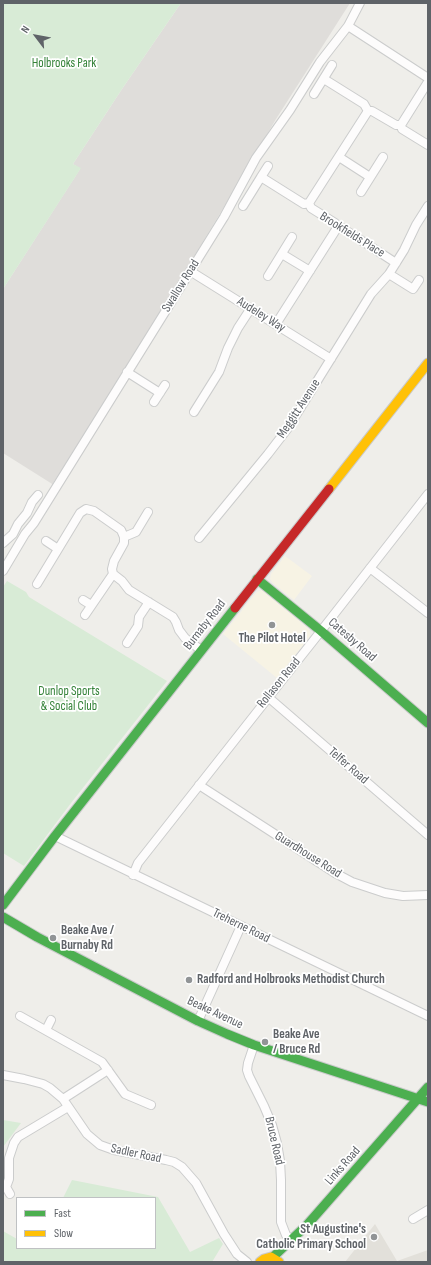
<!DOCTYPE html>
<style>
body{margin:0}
#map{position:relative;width:431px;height:1265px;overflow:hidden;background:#efeeea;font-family:"Sofia Sans Condensed",sans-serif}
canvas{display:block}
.frame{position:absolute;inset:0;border:4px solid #5f6368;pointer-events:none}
.legend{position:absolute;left:16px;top:1197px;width:140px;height:52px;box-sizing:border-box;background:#fff;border:1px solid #bfc1c3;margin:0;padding:5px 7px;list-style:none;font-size:12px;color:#5f6368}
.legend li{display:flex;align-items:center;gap:8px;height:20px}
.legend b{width:20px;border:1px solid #bfc1c3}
.north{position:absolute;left:16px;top:16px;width:40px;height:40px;-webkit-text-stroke:3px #fff;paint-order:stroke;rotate:302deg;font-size:11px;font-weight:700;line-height:16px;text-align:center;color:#5f6368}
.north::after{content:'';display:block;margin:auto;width:14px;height:18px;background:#5f6368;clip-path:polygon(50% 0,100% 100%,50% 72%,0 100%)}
</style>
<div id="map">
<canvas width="431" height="1265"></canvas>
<div class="frame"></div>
<ul class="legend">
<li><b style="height:5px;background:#4caf50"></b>Fast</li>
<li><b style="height:5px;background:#ffc107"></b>Slow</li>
</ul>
<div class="north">N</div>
</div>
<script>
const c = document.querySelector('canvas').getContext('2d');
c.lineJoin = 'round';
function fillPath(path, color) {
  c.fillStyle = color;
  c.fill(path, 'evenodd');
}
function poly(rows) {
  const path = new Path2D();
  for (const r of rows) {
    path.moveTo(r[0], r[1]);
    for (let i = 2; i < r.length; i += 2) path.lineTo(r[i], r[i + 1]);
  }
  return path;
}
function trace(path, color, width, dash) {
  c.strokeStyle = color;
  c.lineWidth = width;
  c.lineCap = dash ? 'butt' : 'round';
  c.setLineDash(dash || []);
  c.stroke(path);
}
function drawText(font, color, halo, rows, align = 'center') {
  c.font = font + ' "Sofia Sans Condensed",sans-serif';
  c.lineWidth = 3.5;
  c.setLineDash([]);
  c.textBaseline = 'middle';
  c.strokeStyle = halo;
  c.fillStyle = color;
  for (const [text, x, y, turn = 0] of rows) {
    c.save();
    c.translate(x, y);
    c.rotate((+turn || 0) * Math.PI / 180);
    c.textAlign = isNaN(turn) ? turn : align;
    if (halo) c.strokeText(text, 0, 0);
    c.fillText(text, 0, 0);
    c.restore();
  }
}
const commercial = poly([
 [285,556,312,576,294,600,273,583,270,579,271,574],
 [262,590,309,629,310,632,310,636,277,678,223,634,257,592]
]);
const industrial = poly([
 [181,3,350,3,276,119,238,184,96,417,53,483,57,487,3,453,3,289,80,169,73,164,122,89]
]);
const education = poly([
 [375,1224,397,1261,428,1250,428,1262,345,1262]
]);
const green = poly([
 [3,3,181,3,122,89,73,164,81,168,3,289],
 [7,581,26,592,29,597,167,681,71,803,24,866,3,853,3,587],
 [3,1120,21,1123,3,1147],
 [72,1180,158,1197,190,1252,219,1238,223,1244,212,1262,3,1262,3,1231,17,1239,17,1248,155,1248,155,1198,63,1198]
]);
const street = poly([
 [348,26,428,78],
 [324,79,364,104,368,111,372,111,396,125,401,125,402,129,428,145],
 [314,94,332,65],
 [401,125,428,82],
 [339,157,370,177],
 [268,166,261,177,304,204,309,203],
 [361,192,383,157],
 [309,203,368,111],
 [309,203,311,208,335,223,337,228,342,228,396,263],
 [243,206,261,177],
 [282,254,310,271],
 [190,271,331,359],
 [389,274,413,289,419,280],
 [268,276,292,237],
 [276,324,337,228],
 [127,372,160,393],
 [154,402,165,385],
 [194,412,219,372,228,348,238,328,251,308],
 [124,537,136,532,148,512],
 [199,538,268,454,288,428,371,294,389,274,404,250,416,225,428,206],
 [46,541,58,549],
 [3,543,13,534,18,524,27,513,32,502,38,495],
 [370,568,428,613],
 [3,571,25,534,34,523,224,217,256,158,290,110,320,62,348,26,360,3],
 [37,584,80,513,86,509,94,511,121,530,124,537,124,543,114,561,112,569,113,574,122,581,129,590,173,617,176,622,179,630,185,638,201,650],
 [83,600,91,605],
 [85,615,113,574],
 [127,643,138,626,139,617,149,602],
 [268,697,428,835],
 [199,785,335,873,352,882,385,893,403,896,428,895],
 [55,836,428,1016],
 [133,875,138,863,279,684,321,631,428,494],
 [20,1016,102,1062,125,1094,151,1105],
 [198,1021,241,926],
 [46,1030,51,1020],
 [254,1045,248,1063,247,1070,249,1076,264,1106,272,1125,277,1143,280,1161,281,1180,281,1222,286,1235,292,1240],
 [3,1075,24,1079,43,1084,50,1088,63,1099,87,1134,100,1145,114,1150,166,1160,174,1162,182,1167,196,1183,224,1234,237,1254,247,1262],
 [63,1099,108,1070],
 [10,1194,6,1187,9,1179,9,1158,14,1143,18,1137,68,1107],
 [413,1219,428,1210]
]);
const fast = poly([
 [257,579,321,631,428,723],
 [3,905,55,836,235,608],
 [3,917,37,937,198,1021,227,1034,254,1045,428,1102],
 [273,1257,307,1225,428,1087]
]);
const slow = poly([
 [329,489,428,363],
 [260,1262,264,1259,271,1257,279,1262]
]);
const jam = poly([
 [235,608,329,489]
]);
const markers = [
 [272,625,4,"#919496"],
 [53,938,4,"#919496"],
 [189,980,4,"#919496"],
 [265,1042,4,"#919496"],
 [374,1237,4,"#919496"]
];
const parkNames = [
 ["Holbrooks Park",64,64],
 ["Dunlop Sports",69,692],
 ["& Social Club",69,707]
];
const streetNames = [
 ["Brookfields Place",352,235,32],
 ["Swallow Road",181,286,-58],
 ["Audeley Way",261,315,32],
 ["Meggitt Avenue",299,409,-57],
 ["Burnaby Road",205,625,-52],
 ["Catesby Road",352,640,41],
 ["Rollason Road",279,683,-51],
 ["Telfer Road",348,766,41],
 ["Guardhouse Road",308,855,32],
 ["Treherne Road",241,926,26],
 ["Beake Avenue",215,1013,25],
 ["Bruce Road",274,1141,77],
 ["Sadler Road",136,1154,12],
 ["Links Road",343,1166,-49]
];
const poiNames = [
 ["The Pilot Hotel",272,639,"center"],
 ["Beake Ave /",61,931],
 ["Burnaby Rd",61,946],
 ["Radford and Holbrooks Methodist Church",197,980],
 ["Beake Ave",273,1035],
 ["/ Bruce Rd",273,1050],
 ["St Augustine's",366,1230,"right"],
 ["Catholic Primary School",366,1245,"right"]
];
fillPath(commercial, '#f7f3e4');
fillPath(industrial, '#dfddda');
fillPath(education, '#e2e0da');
fillPath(green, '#d8ebd6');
trace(street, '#cbcccc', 10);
trace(fast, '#cacacb', 11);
trace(slow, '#cacacb', 11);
trace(jam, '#cacacb', 11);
trace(street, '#fdfcfc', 8);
trace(fast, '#4caf50', 9);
trace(slow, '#ffc107', 9);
trace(jam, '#c62828', 9);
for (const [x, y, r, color] of markers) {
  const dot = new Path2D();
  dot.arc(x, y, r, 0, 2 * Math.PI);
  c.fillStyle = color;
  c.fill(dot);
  trace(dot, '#fff', 1.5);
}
drawText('13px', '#348238', '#fff', parkNames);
drawText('13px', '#5f6368', '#fff', streetNames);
drawText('bold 13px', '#5f6368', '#fff', poiNames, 'left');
</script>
